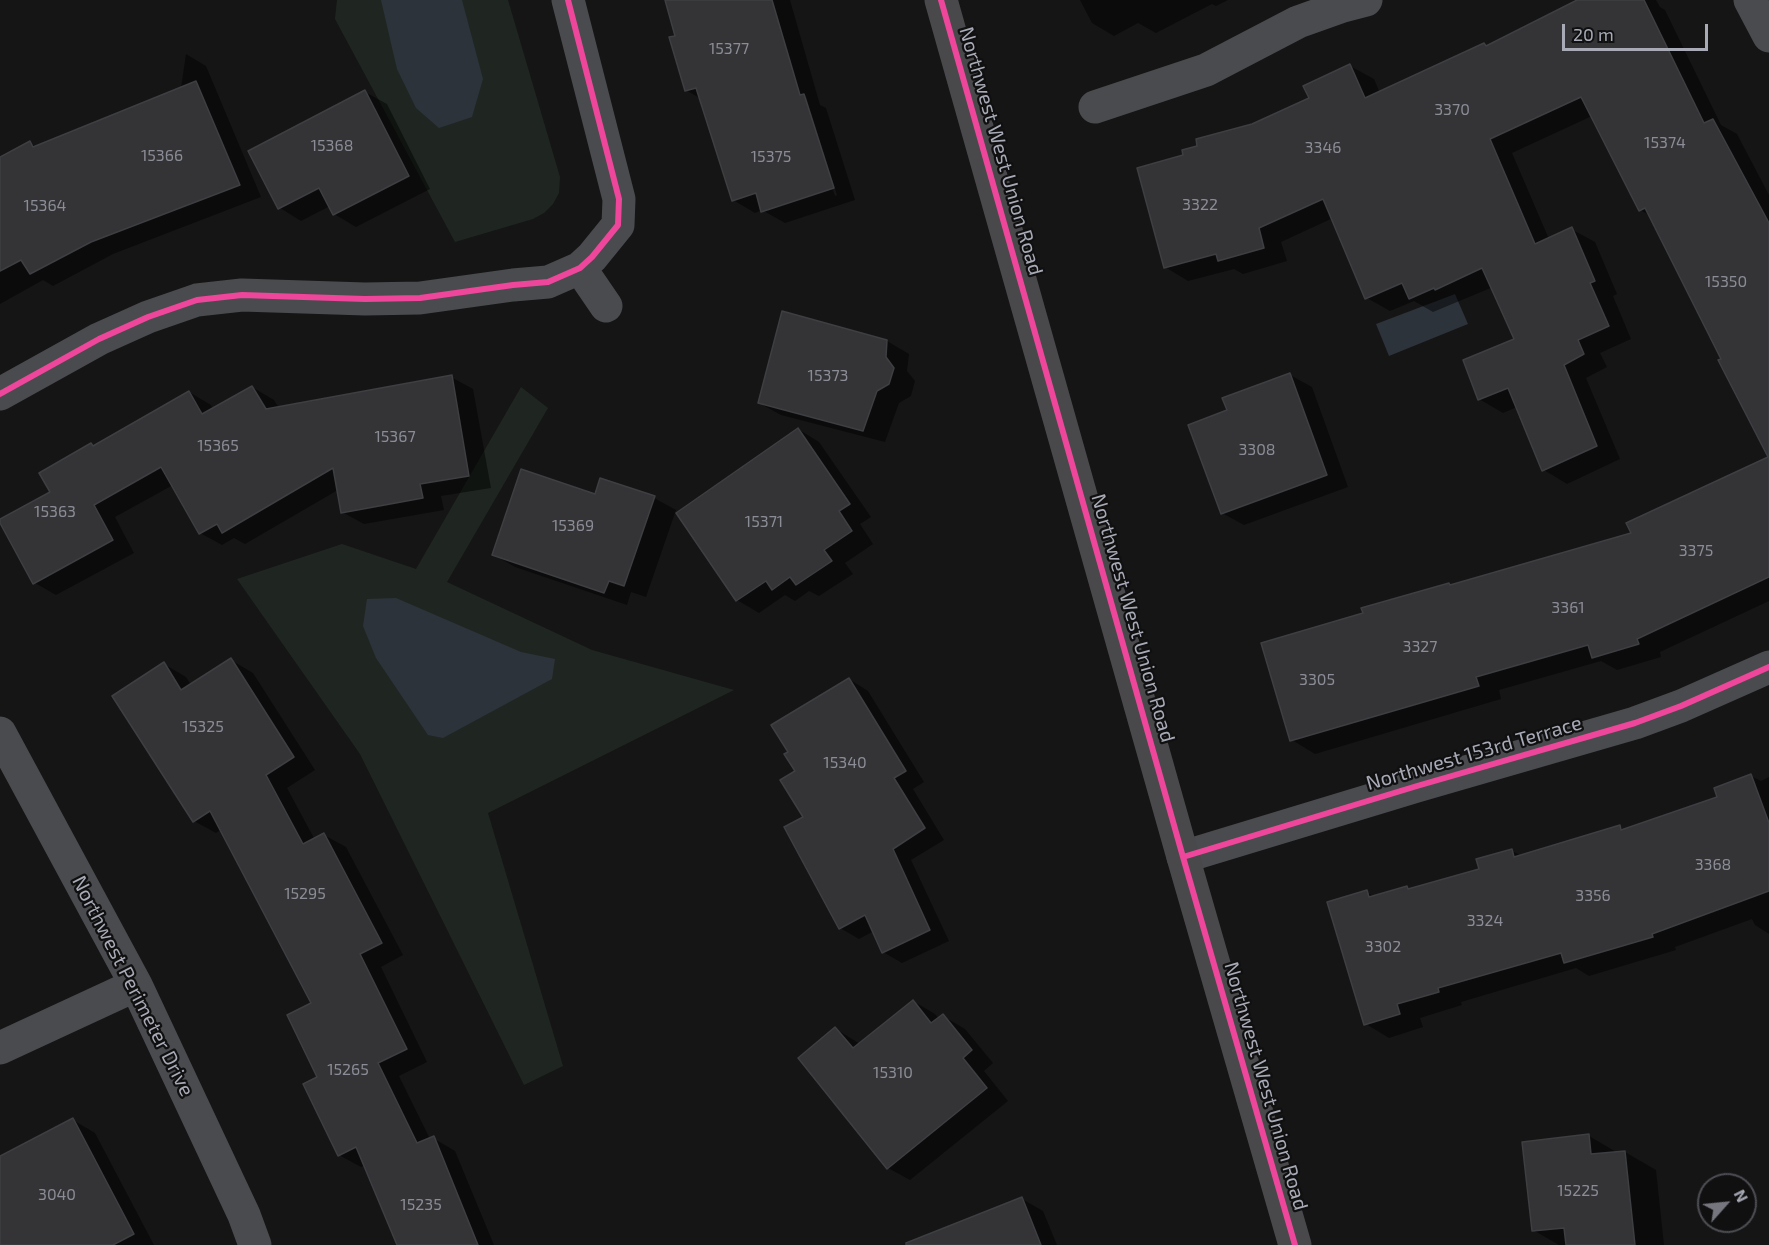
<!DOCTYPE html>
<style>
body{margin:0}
#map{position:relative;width:1769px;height:1245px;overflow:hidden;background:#151516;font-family:"Exo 2",sans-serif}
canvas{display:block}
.north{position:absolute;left:1697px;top:1173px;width:60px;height:60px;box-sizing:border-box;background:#101011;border:2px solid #4d4e53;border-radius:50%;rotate:63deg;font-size:16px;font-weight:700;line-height:24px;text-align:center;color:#a8abb6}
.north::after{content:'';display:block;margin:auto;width:21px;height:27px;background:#75767e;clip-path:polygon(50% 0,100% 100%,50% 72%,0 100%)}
.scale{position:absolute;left:1562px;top:24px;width:146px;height:27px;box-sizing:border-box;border:3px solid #a8abb6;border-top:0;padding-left:8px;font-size:18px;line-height:21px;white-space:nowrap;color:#a8abb6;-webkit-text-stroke:4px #101011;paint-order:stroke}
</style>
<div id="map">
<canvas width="1769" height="1245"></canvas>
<div class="north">N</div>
<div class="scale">20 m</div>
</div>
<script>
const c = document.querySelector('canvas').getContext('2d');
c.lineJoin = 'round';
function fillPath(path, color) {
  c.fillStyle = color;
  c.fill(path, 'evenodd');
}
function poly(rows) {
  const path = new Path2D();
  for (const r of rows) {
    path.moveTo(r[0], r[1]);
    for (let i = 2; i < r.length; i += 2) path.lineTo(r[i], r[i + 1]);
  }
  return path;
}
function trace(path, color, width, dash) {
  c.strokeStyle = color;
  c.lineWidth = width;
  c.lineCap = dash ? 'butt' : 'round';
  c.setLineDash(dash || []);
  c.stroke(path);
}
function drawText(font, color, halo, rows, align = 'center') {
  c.font = font + ' "Exo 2",sans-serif';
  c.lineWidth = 4.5;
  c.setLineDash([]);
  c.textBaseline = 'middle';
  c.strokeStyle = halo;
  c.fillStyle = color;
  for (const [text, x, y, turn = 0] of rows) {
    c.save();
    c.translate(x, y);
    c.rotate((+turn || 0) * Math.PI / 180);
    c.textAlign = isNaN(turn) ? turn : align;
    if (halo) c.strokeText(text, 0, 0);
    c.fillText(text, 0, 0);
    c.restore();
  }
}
const green = poly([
 [337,0,508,0,560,177,559,193,553,204,544,213,533,219,455,242,335,19],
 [521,387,548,408,447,582,592,650,734,690,488,813,563,1066,524,1085,360,754,237,579,342,544,416,569]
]);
const water = poly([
 [381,0,462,0,483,79,472,117,439,128,416,108,397,69],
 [1455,294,1468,324,1389,356,1376,324],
 [396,598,521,652,555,659,552,679,443,738,428,735,376,658,363,626,367,599]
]);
const shadow = poly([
 [667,0,790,0,820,105,826,108,855,200,785,223,762,210,755,213,733,200,701,99,686,90,677,37],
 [803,97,806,97,837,195,835,196],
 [1080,0,1228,0,1216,6,1212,4,1156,33,1138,23,1114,36,1092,23],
 [1581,0,1656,0,1660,7,1665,10,1721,125,1737,134,1769,195,1769,456,1651,216,1640,210,1592,116,1512,153,1549,239,1571,229,1595,242,1617,294,1613,296,1631,339,1600,353,1607,367,1586,378,1620,459,1567,484,1544,470,1517,407,1503,413,1479,399,1516,339,1493,287,1433,312,1414,301,1390,311,1367,298,1333,218,1281,242,1287,261,1243,274,1234,269,1188,281,1165,267,1185,156,1311,99,1350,66,1374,79,1380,93,1484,45,1488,47],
 [186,54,206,66,261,197,113,254,53,286,43,280,0,304,0,159,30,143,37,147,181,88],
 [365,92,387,104,430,189,356,227,334,214,330,206,301,221,280,208,250,152],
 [887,341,909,354,907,371,915,381,911,396,899,403,885,442,781,415,759,403],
 [1290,375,1312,387,1348,487,1244,525,1222,513,1229,411],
 [451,377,473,389,491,488,441,496,444,510,364,524,342,512,338,490,245,544,234,538,222,545,200,533,173,485,115,517,134,553,56,595,35,583,52,493,95,447,189,392,211,405,213,410,252,387,274,400,279,408],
 [798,429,819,442,871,517,860,524,873,544,845,563,853,574,819,596,809,591,795,601,785,595,759,613,737,600,678,513],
 [1769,458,1769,601,1660,652,1661,657,1617,670,1601,661,1499,690,1501,699,1315,754,1292,740,1452,586,1633,534],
 [596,496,654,498,676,510,646,597,631,592,627,605,515,567,494,555],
 [231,660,253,673,315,770,287,788,315,840,324,835,346,847,403,955,381,967,427,1062,399,1076,430,1139,433,1138,455,1151,494,1245,399,1245,366,1165,361,1167,339,1155,319,1078,313,1004,222,829,216,833,194,821,164,664,186,677,191,685],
 [849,679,868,691,924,782,913,789,944,840,911,860,949,941,902,963,883,952,874,931,859,939,840,928,805,818,797,772],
 [1751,776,1761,781,1769,777,1769,934,1755,925,1752,919,1675,947,1676,950,1589,976,1576,968,1461,1002,1462,1005,1420,1018,1423,1027,1389,1038,1366,1024,1366,892,1375,897,1407,888,1411,890,1480,870,1512,851,1522,856,1620,827,1625,830,1719,798],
 [913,1001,935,1014,939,1019,943,1016,965,1029,993,1063,984,1071,1008,1101,910,1180,888,1168,836,1029,860,1044],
 [73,1120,95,1133,154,1245,0,1245,0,1158],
 [1589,1136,1618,1153,1625,1152,1656,1170,1664,1245,1559,1245,1533,1230],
 [1022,1199,1043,1211,1057,1245,928,1245]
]);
const building = poly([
 [665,0,772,0,800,95,804,94,834,188,761,212,756,193,732,201,696,88,685,91,669,37,675,36,665,0],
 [1577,0,1644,0,1704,123,1713,119,1769,223,1769,577,1637,639,1639,644,1592,658,1588,645,1476,677,1479,686,1290,741,1261,643,1363,613,1361,608,1449,583,1450,585,1631,533,1626,523,1768,457,1718,360,1721,359,1645,208,1639,211,1581,97,1490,139,1535,244,1572,227,1595,281,1590,283,1609,326,1578,340,1584,354,1564,365,1597,446,1542,471,1508,388,1478,400,1463,360,1514,339,1482,268,1435,290,1434,288,1409,299,1402,283,1365,299,1323,199,1259,228,1264,248,1218,261,1216,254,1164,268,1137,168,1183,155,1182,150,1197,146,1196,139,1252,124,1309,98,1303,86,1350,64,1365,98,1484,43,1486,46,1577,0],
 [196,81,240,185,91,242,30,274,21,260,0,271,0,157,30,141,33,147,196,81],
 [365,90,409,176,333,215,319,188,278,209,248,151,365,90],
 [782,311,887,340,886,357,894,368,889,384,877,391,863,431,758,403,782,311],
 [1290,373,1327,475,1221,514,1188,425,1227,410,1222,398,1290,373],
 [452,375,469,476,420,484,423,498,341,513,333,468,222,533,217,524,199,534,161,467,94,505,113,540,33,584,0,523,0,519,50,492,39,473,91,443,93,446,189,391,202,414,252,386,266,409,452,375],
 [798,428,850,504,839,511,852,531,824,550,832,561,796,585,790,577,772,590,766,581,736,601,676,513,798,428],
 [521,469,595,494,600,478,655,496,624,586,609,581,604,593,492,555,521,469],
 [231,658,294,757,266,775,303,844,324,833,382,943,360,954,407,1049,378,1063,417,1143,434,1136,478,1245,397,1245,356,1147,338,1156,303,1084,317,1077,287,1015,311,1003,210,811,193,822,112,696,164,662,181,690,231,658],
 [849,678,906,771,894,778,925,828,893,849,930,930,882,953,865,915,839,929,784,827,803,817,780,780,795,771,784,754,788,752,771,725,849,678],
 [1751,774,1769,823,1769,891,1652,934,1653,937,1564,963,1561,953,1438,988,1439,992,1397,1004,1400,1014,1364,1025,1327,902,1367,890,1369,897,1407,886,1408,889,1479,869,1476,859,1512,849,1514,857,1620,825,1621,830,1717,797,1714,788,1751,774],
 [913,1000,931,1023,943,1014,972,1050,963,1058,987,1088,887,1169,798,1058,835,1027,853,1048,913,1000],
 [73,1118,134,1234,113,1245,0,1245,0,1156,73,1118],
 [1589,1134,1591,1154,1625,1151,1635,1245,1566,1245,1564,1228,1532,1231,1522,1142,1589,1134],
 [1022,1197,1041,1245,906,1245,906,1243,1022,1197]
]);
const street = poly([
 [1750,0,1769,36],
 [1095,107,1206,70,1298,22,1343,6,1366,0],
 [580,268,606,306],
 [0,394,99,339,148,317,197,300,242,295,365,299,420,298,513,285,548,282,580,268,592,257,618,225,619,199,568,0],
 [0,733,136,985,244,1215,255,1245],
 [1183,857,1417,786,1635,723,1681,706,1769,667],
 [0,1048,136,985]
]);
const secondary = poly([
 [941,0,1183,857,1295,1245]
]);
const cycleway = poly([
 [941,0,1183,857,1295,1245],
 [0,394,99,339,148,317,197,300,242,295,365,299,420,298,513,285,548,282,580,268,592,257,618,225,619,199,568,0],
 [1183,857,1417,786,1635,723,1681,706,1769,667]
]);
const numberNames = [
 ["15377",729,49],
 ["3370",1452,110],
 ["15374",1665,143],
 ["15368",332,146],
 ["3346",1323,148],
 ["15366",162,156],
 ["15375",771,157],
 ["3322",1200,205],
 ["15364",45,206],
 ["15350",1726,282],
 ["15373",828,376],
 ["15367",395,437],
 ["15365",218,446],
 ["3308",1257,450],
 ["15363",55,512],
 ["15371",764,522],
 ["15369",573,526],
 ["3375",1696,551],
 ["3361",1568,608],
 ["3327",1420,647],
 ["3305",1317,680],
 ["15325",203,727],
 ["15340",845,763],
 ["3368",1713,865],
 ["15295",305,894],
 ["3356",1593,896],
 ["3324",1485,921],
 ["3302",1383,947],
 ["15265",348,1070],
 ["15310",893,1073],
 ["15225",1578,1191],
 ["3040",57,1195],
 ["15235",421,1205]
];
const streetNames = [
 ["Northwest West Union Road",1001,151,74],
 ["Northwest West Union Road",1133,618,74],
 ["Northwest 153rd Terrace",1474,753,-16],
 ["Northwest Perimeter Drive",133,986,63],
 ["Northwest West Union Road",1266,1086,74]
];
fillPath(green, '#1f2621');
fillPath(water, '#2d333a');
fillPath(shadow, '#0007');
fillPath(building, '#343437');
trace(building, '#3e3f42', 1.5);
trace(street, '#4a4b4e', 33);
trace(secondary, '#49494c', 33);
trace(cycleway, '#ed469a', 6);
drawText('16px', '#8b8d96', null, numberNames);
drawText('20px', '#a8abb6', '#101011', streetNames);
</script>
